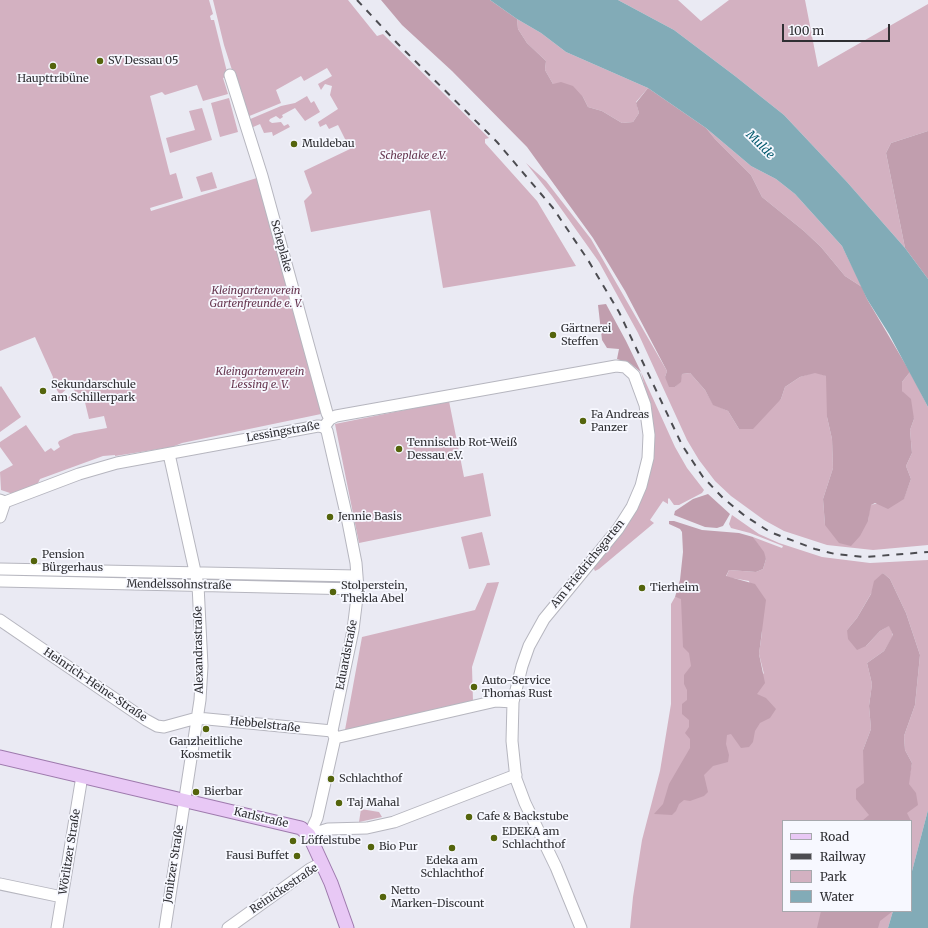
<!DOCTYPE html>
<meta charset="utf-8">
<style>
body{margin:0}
#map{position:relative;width:928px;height:928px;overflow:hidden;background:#eaeaf3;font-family:Merriweather,serif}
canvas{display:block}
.legend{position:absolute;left:782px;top:820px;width:130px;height:92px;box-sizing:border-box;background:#f7f8ff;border:1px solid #a7a8ad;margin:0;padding:5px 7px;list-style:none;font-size:12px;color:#2f2f33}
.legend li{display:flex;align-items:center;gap:8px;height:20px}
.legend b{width:20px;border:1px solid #a7a8ad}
.scale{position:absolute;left:782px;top:24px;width:108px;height:18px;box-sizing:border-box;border:2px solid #2f2f33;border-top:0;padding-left:5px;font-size:12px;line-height:14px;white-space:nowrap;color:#2f2f33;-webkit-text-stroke:3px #f7f8ff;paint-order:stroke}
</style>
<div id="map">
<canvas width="928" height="928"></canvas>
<ul class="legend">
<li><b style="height:5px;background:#e8c8f5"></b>Road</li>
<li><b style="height:5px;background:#4c4c51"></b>Railway</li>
<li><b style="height:11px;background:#d3b1c1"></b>Park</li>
<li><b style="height:11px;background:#82abb7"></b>Water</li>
</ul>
<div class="scale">100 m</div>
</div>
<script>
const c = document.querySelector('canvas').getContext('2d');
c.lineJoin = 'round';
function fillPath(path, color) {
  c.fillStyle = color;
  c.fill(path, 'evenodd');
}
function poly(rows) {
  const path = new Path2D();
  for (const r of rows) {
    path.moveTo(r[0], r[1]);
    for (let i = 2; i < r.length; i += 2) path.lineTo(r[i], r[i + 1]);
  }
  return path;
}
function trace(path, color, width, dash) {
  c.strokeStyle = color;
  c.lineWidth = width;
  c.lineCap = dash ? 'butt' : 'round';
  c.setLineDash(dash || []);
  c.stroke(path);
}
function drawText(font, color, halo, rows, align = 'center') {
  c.font = font + ' Merriweather,serif';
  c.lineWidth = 3.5;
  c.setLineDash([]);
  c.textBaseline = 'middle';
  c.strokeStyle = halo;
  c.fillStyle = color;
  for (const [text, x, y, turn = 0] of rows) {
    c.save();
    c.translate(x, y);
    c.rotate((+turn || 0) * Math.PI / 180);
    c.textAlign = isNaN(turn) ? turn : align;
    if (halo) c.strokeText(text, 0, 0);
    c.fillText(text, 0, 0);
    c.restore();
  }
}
const green = poly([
 [0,0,209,0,213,14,210,16,211,20,214,20,228,76,223,78,228,94,203,101,197,85,165,95,162,92,150,96,170,175,176,173,183,198,150,208,151,211,260,177,308,357,308,366,313,372,321,414,182,443,172,447,115,456,115,455,103,456,40,479,37,485,13,494,1,490,0,472,13,465,0,447,0,442,26,425,45,452,51,448,54,451,60,447,58,443,59,441,74,434,107,428,104,416,89,419,83,394,80,394,66,403,64,399,76,393,71,385,60,395,52,382,53,377,35,337,0,351],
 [213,0,348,0,377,36,383,34,489,138,485,139,485,143,537,201,576,266,443,288,430,210,311,232,304,201,312,193,304,171,350,149,338,125,329,129,326,124,320,127,318,122,338,109,330,95,332,86,325,84,321,90,318,84,332,76,327,68,304,81,301,76,276,90,281,103,247,117,224,45],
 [618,0,678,0,701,21,729,0,805,0,818,67,928,4,928,131,891,143,886,153,905,248,847,182,784,115,735,76,674,30],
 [517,19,541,33,566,52,648,88,636,102,639,113,633,122,622,123,602,111,588,107,583,97,553,84,545,70,546,61,527,43,518,29],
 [307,96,311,103,314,101,320,112,305,121,295,108,282,115,283,117,280,119,276,116,270,119,269,121,272,123,281,122,284,126,288,124,290,127,273,136,272,132,264,133,260,124,251,128,248,120,281,106,295,103],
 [229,98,238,132,220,137,211,103],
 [202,108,212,140,170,153,166,138,195,130,189,111],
 [706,128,751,166,776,179,795,194,842,246,862,287,845,276,821,247,804,231,762,197,751,175,715,139],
 [526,163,546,181,591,239,667,371,665,377,675,387,680,382,682,374,690,373,705,390,713,404,728,411,739,429,781,399,785,387,800,377,815,372,827,376,827,417,832,439,833,468,823,499,825,525,868,521,870,505,904,498,911,479,906,466,912,453,910,430,914,419,902,391,902,382,910,372,928,407,928,545,873,550,827,545,784,531,764,520,731,496,715,481,699,460,687,440,638,333,599,262,552,196],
 [212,172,217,188,201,192,196,177],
 [641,372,675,447,687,468,704,490,702,493,679,505,674,505,669,498,668,499,668,504,663,501,650,520,654,523,599,569,595,571,593,567,643,494,650,408],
 [1,386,21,417,0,432,0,387],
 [449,401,464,477,483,473,491,516,359,543,335,424],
 [732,515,759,534,779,543,822,557,870,563,928,560,928,810,911,875,911,821,783,821,783,911,893,911,888,928,630,928,633,897,642,840,660,771,671,704,671,604,675,597,681,598,764,674,759,654,762,632,749,581,726,577,729,570,756,572,763,569,766,559,753,537,782,548,783,546,750,533,731,528,729,524],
 [883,573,890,579,906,613,920,655,915,705,904,736,905,750,912,763,908,784,863,750,871,729,869,706,872,684,867,663,884,651,893,636,890,625,880,631,866,646,847,630,857,618],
 [482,532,490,565,469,569,461,537],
 [499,582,472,667,473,702,345,730,362,637,475,610,487,583],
 [361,809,379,812,382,817,359,822]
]);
const forest = poly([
 [381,0,490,0,517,19,518,29,527,43,546,61,545,70,553,84,561,82,573,86,583,97,588,107,602,111,622,123,633,122,639,113,636,103,648,88,706,128,715,139,751,175,762,197,804,231,821,247,845,276,862,287,867,299,910,372,902,382,902,391,911,399,914,419,910,430,912,453,906,466,911,479,904,499,888,509,875,503,871,505,868,521,860,536,851,546,839,543,825,525,823,499,833,468,832,439,827,417,826,376,815,373,800,377,785,387,781,399,753,429,739,429,728,411,713,405,705,390,690,373,682,374,681,382,675,387,669,387,665,377,667,371,625,291,593,238,527,147,452,71,402,25],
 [928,131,928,279,905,248,886,153,891,143],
 [606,304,626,341,641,372,631,364,617,359,619,349,607,348,602,340,598,305],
 [708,494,730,514,723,526,717,528,705,527,674,515,675,511,693,499],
 [669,521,674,521,702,530,739,533,753,537,764,552,766,559,763,569,756,572,729,570,726,576,755,584,766,600,759,654,765,683,757,694,766,698,776,709,770,718,760,723,755,731,753,742,749,747,741,748,731,734,727,735,726,744,729,755,728,762,713,766,704,775,708,792,704,796,690,801,684,800,679,804,676,811,672,815,654,814,663,804,669,784,690,748,690,739,685,733,689,727,689,720,682,714,682,704,687,700,687,690,684,684,684,675,691,666,689,653,683,647,681,599,675,597,680,580,683,552,682,532,680,529,669,524],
 [883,573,890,579,906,613,920,655,915,705,904,736,905,750,912,763,909,784,916,793,918,805,907,813,911,821,862,821,869,815,856,799,856,789,864,783,863,750,871,729,869,706,872,684,867,663,884,651,893,635,889,626,880,631,866,646,857,650,848,639,847,630,857,618,871,594,874,581],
 [821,911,893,911,880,921,878,928,817,928]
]);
const water = poly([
 [490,0,618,0,674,30,735,76,784,115,847,182,905,248,928,279,928,407,889,334,867,299,842,246,795,194,776,179,751,166,706,128,648,88,566,52,541,33,517,19],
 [928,810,928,928,888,928,893,911,911,911,911,875]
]);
const minor = poly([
 [230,75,262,176,327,413,330,419],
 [324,427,330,419,336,416,616,366,625,367,634,375,645,405,649,435,648,458,641,486,632,507,618,529,544,619,529,646,522,666,513,702,512,741,516,779,525,803,556,867,581,928],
 [0,500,5,502,79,474,117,463,318,426,324,427],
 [0,517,5,502],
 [0,569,357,576],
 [0,581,358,589],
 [0,620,146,720,157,726,164,727,197,718,332,731],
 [335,738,496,701,513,702],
 [309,835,317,818,335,738,332,731,353,630,358,589,356,563,348,522,327,431,324,427],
 [309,835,328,829,367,828,394,822,516,775],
 [0,884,62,897],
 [57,928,82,776],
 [165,928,200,700,202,666,198,585,169,454],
 [228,928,310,869,322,863]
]);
const major = poly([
 [0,757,301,828,309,835,331,883,347,928]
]);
const rail = poly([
 [357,0,397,43,497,142,553,208,588,260,619,312,682,445,703,477,723,498,745,516,770,532,815,549,835,554,865,557,928,552]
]);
const markers = [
 [100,61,4,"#54640c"],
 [53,66,4,"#54640c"],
 [294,144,4,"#54640c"],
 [553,335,4,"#54640c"],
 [43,391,4,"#54640c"],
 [583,421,4,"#54640c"],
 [399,449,4,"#54640c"],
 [330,517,4,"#54640c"],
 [34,561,4,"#54640c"],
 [642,588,4,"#54640c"],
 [333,592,4,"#54640c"],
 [474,687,4,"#54640c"],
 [206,729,4,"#54640c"],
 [331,779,4,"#54640c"],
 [196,792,4,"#54640c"],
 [339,803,4,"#54640c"],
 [469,817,4,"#54640c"],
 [494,838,4,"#54640c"],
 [293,841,4,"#54640c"],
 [371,847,4,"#54640c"],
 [452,848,4,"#54640c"],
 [297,856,4,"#54640c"],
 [383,897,4,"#54640c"]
];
const poiNames = [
 ["SV Dessau 05",108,61],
 ["Haupttribüne",53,79,"center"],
 ["Muldebau",302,144],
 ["Gärtnerei",561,329],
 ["Steffen",561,342],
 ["Sekundarschule",51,385],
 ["am Schillerpark",51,398],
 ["Fa Andreas",591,415],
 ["Panzer",591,428],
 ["Tennisclub Rot-Weiß",407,443],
 ["Dessau e.V.",407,456],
 ["Jennie Basis",338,517],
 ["Pension",42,555],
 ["Bürgerhaus",42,568],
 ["Stolperstein,",341,586],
 ["Thekla Abel",341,599],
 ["Tierheim",650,588],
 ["Auto-Service",482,681],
 ["Thomas Rust",482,694],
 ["Ganzheitliche",206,742,"center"],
 ["Kosmetik",206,755,"center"],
 ["Schlachthof",339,779],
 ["Bierbar",204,792],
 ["Taj Mahal",347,803],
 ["Cafe & Backstube",477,817],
 ["EDEKA am",502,832],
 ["Schlachthof",502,845],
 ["Löffelstube",301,841],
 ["Bio Pur",379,847],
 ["Fausi Buffet",289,856,"right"],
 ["Edeka am",452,861,"center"],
 ["Schlachthof",452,874,"center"],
 ["Netto",391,891],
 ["Marken-Discount",391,904]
];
const parkNames = [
 ["Scheplake e.V.",413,156],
 ["Kleingartenverein",256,291],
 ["Gartenfreunde e. V.",256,304],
 ["Kleingartenverein",260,372],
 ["Lessing e. V.",260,385]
];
const streetNames = [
 ["Scheplake",281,246,75],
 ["Lessingstraße",283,432,-10],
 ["Am Friedrichsgarten",588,564,-51],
 ["Mendelssohnstraße",179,585,1],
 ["Alexandrastraße",199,650,-91],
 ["Eduardstraße",347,655,-79],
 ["Heinrich-Heine-Straße",95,685,34],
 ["Hebbelstraße",265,725,6],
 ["Karlstraße",261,818,13],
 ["Wörlitzer Straße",70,852,-81],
 ["Jonitzer Straße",174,864,-81],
 ["Reinickestraße",284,889,-34]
];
const waterNames = [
 ["Mulde",760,145,45]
];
fillPath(green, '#d3b1c1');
fillPath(forest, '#c19eae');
fillPath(water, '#82abb7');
trace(minor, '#b6b6bf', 13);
trace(major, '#9e7aad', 15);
trace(minor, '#fff', 11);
trace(major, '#e8c8f5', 13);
trace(rail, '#4c4c51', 2, [7, 7]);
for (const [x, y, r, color] of markers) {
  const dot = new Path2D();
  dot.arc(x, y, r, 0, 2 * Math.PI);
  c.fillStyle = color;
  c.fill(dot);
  trace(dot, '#f7f8ff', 1.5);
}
drawText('11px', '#2f2f33', '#f7f8ff', poiNames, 'left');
drawText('italic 11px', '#673750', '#f7f8ff', parkNames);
drawText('11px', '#2f2f33', '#f7f8ff', streetNames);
drawText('italic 12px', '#01596c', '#f7f8ff', waterNames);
</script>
